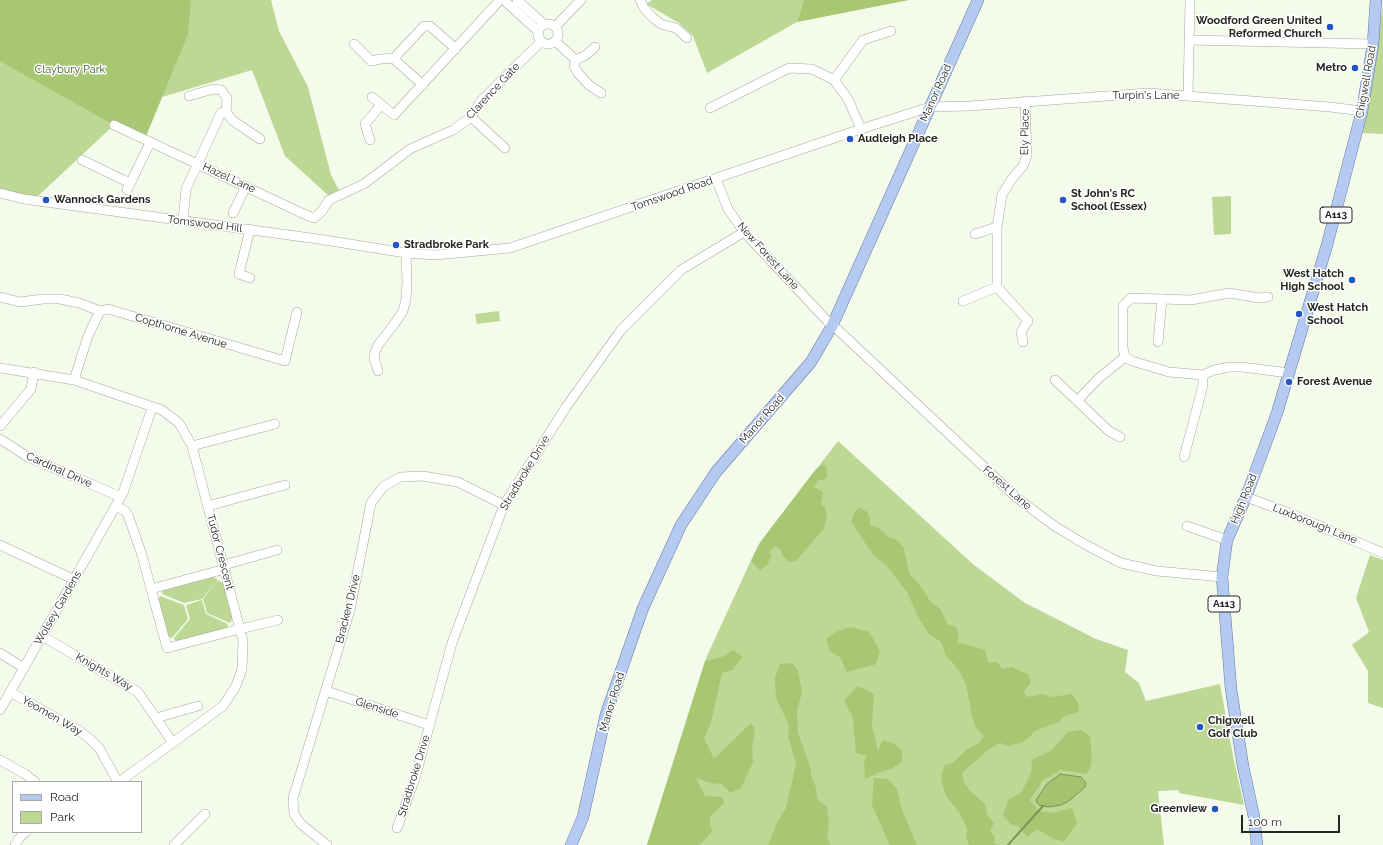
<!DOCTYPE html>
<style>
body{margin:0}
#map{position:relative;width:1383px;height:845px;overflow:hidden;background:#f4fbeb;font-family:Raleway,sans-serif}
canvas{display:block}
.legend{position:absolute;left:12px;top:781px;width:130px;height:52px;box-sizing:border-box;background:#fff;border:1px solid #a7a9a6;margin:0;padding:5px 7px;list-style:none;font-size:12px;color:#242721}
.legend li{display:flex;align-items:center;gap:8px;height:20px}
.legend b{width:20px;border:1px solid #a7a9a6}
.scale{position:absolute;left:1241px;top:815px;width:99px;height:18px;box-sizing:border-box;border:2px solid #242721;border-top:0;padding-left:5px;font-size:12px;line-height:14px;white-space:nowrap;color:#242721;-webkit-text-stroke:3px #fff;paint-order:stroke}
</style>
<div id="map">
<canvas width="1383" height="845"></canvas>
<ul class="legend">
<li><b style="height:5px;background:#b5caf1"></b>Road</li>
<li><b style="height:11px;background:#bdd795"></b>Park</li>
</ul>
<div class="scale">100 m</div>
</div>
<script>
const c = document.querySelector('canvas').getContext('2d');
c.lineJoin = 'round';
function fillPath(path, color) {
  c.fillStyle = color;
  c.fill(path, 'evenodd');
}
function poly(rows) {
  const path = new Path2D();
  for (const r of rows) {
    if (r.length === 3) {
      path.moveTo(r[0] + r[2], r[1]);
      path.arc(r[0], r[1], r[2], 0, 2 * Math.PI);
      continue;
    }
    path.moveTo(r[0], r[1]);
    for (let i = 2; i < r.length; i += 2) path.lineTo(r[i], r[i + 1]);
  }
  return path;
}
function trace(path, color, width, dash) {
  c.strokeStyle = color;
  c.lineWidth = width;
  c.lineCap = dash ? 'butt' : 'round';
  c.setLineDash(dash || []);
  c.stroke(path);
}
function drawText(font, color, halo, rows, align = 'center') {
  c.font = font + ' Raleway,sans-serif';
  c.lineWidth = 3;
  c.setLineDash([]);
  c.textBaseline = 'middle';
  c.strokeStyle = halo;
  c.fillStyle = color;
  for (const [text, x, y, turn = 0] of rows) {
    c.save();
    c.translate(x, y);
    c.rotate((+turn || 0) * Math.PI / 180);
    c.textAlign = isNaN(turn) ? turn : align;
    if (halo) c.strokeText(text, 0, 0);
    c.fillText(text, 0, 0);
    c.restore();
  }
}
const green = poly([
 [0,0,271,0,279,31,308,87,331,175,340,192,329,196,285,156,252,70,162,97,146,136,114,125,37,197,0,190],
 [652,0,804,0,797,22,707,73,693,36,679,23,646,4],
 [1383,5,1383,134,1363,133],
 [1231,196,1231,234,1214,235,1212,197],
 [499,311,500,321,477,324,475,314],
 [838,441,974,565,1025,603,1096,639,1128,650,1125,672,1139,683,1146,701,1220,684,1233,756,1244,805,1179,793,1178,790,1158,791,1164,845,647,845,707,656,758,545],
 [1370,555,1383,560,1383,708,1368,703,1368,671,1352,645,1369,632,1356,598],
 [213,577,217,579,217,581,202,599,184,603,162,594,163,590],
 [218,580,223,583,233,618,230,623,207,613,203,599],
 [160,596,184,605,188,619,172,638,168,636,158,600],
 [202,600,206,614,228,624,227,628,177,641,174,639,174,638,190,619,186,605]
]);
const forest = poly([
 [0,0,191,0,188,34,146,136,114,125,0,61],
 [804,0,909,0,797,22],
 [823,465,826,466,827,476,823,480,818,480,814,487,823,492,821,504,825,507,827,516,824,528,796,561,789,562,782,555,781,550,775,546,768,552,772,554,767,565,760,570,751,561,762,540,816,469],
 [860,508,867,512,870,518,870,525,879,528,889,537,897,540,904,548,909,573,921,587,930,601,941,610,948,625,956,627,959,637,957,643,965,644,985,650,988,663,997,662,1002,669,1012,667,1029,675,1031,683,1023,692,1028,697,1042,694,1052,697,1072,694,1078,703,1079,712,1064,716,1059,722,1037,730,1023,742,1009,746,1001,743,989,749,962,773,964,783,972,793,985,804,987,815,994,823,990,831,995,837,994,844,1000,845,969,845,966,837,967,828,959,812,946,796,941,779,944,766,954,762,966,750,979,743,984,736,976,728,972,716,966,685,961,674,953,663,946,656,941,642,929,634,919,618,907,592,886,565,875,556,867,546,851,521,855,511],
 [851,627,869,632,880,651,876,664,847,672,840,657,830,651,826,639,838,631],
 [733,650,743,657,732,670,722,673,711,723,704,738,714,759,751,723,755,728,752,748,753,762,741,788,730,793,722,784,710,783,696,778,705,796,722,797,724,803,709,818,712,831,700,845,647,845,705,661,722,657],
 [792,663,798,671,802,692,797,711,798,733,811,769,811,776,816,787,817,799,827,807,829,823,827,838,831,845,768,845,778,821,786,808,796,764,788,736,789,725,776,698,775,678,780,664],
 [858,686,874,694,872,727,878,751,883,740,893,743,902,751,902,762,891,769,880,772,865,779,864,763,867,756,856,753,853,718,844,700],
 [1081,730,1090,736,1092,757,1090,768,1086,774,1061,770,1043,780,1030,800,1039,811,1051,813,1072,808,1077,823,1064,842,1052,838,1037,829,1027,837,1018,826,1010,824,1003,815,1009,799,1021,793,1031,773,1032,760,1051,751,1068,732],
 [874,778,888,779,897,789,902,810,917,845,890,845,872,805]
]);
const water = poly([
 [1060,774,1081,777,1086,783,1085,787,1069,801,1061,805,1048,807,1039,805,1036,801,1038,797,1047,784,1060,774]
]);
const stream = poly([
 [1008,845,1043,806]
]);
const minor = poly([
 [517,0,545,25],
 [640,0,644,8,652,17,661,24,676,28,687,38],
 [507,3,539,32],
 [548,34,10],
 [555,27,581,0],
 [1189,40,1373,44],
 [555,41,576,60],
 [354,44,371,61,381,59,396,58],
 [595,47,586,55,576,60,574,66,578,73,589,85,601,93],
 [834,80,863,40,891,31],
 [423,85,396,61,396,56,424,26,430,26,456,49],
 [189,96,213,89,221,90,227,98,226,112],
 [1188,96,1190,0],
 [372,97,394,115,500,0],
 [710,108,789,68,812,69,834,80,848,99,861,129],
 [471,117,505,148],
 [114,125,306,215,314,218,322,211,329,200,364,184,410,149,453,130,471,117,480,102,519,63,542,41],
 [370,140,365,124,381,105],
 [82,160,130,183],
 [716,179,728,209,744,232,832,326,837,329,1017,498,1053,525,1086,545,1121,563,1157,571,1222,577],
 [127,190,150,143],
 [0,193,24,199,318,239,406,253,436,255,510,248,861,129,930,107,969,106,1148,93,1330,107,1362,111],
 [233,213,246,186],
 [183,221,186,189,221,113,226,112,232,120,260,139],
 [250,229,239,274,250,278],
 [975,234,997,227],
 [0,297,20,302,43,299,60,299,79,303,100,311],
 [963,301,997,287],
 [1023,342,1021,332,1028,321,997,287,997,227,1002,195,1011,180,1023,166,1027,155,1025,101],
 [1158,342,1162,299],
 [1125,357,1123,348,1123,306,1131,298,1191,300,1229,293,1259,298,1268,297],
 [1125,357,1132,361,1169,372,1203,375],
 [0,368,74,380,162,410,179,423,192,446,243,641,242,669,236,686,223,706,119,782],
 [378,371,374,358,375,352,378,345,393,326,403,311,406,299,407,282,406,253],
 [74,380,88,336,100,311,108,309,285,361,297,312],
 [1055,380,1109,431,1120,437],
 [1077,401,1099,378,1125,357],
 [0,426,31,389,34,372],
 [0,439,28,457,121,497],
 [192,446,275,424],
 [1184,457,1203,385,1203,375,1214,370,1230,367,1242,367,1289,373],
 [1246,497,1289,513,1383,553],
 [116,506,125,511,128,515,142,555,151,589],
 [208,506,285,485],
 [1187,526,1227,540],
 [0,545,75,580],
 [224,565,277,550],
 [225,569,151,589,167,648,240,629,278,620],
 [42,636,138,692,173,743],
 [0,653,24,668],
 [326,691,429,725],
 [10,692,80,731,91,740,99,748,118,782],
 [0,710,123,493,152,408],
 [156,718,198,706],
 [0,760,25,774,35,782],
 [397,828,415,778,452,643,504,505,566,407,621,330,681,270,744,232],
 [15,845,21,836,26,832],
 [174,845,205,814],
 [327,845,301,824,294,814,293,798,350,610,371,503,383,487,400,477,423,476,458,482,504,505]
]);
const major = poly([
 [571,845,583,817,606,714,643,608,681,525,716,472,811,362,832,326,978,0],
 [1257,845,1254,817,1243,766,1231,689,1222,577,1227,540,1246,497,1277,413,1327,245,1362,111,1373,44,1376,0]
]);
const markers = [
 [1330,27,4,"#2555c3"],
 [1355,68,4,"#2555c3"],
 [850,139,4,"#2555c3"],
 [46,200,4,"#2555c3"],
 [1063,200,4,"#2555c3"],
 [396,245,4,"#2555c3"],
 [1352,280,4,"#2555c3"],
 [1299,314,4,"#2555c3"],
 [1289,382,4,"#2555c3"],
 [1200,727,4,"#2555c3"],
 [1215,809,4,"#2555c3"]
];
const shields = [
 [1336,215,32],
 [1224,604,32]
];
const shieldNames = [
 ["A113",1336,215],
 ["A113",1224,604]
];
const poiNames = [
 ["Woodford Green United",1322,21,"right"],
 ["Reformed Church",1322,34,"right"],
 ["Metro",1347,68,"right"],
 ["Audleigh Place",858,139],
 ["St John's RC",1071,194],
 ["School (Essex)",1071,207],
 ["Wannock Gardens",54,200],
 ["Stradbroke Park",404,245],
 ["West Hatch",1344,274,"right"],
 ["High School",1344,287,"right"],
 ["West Hatch",1307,308],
 ["School",1307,321],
 ["Forest Avenue",1297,382],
 ["Chigwell",1208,721],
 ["Golf Club",1208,734],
 ["Greenview",1207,809,"right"]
];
const parkNames = [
 ["Claybury Park",70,70]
];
const streetNames = [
 ["Chigwell Road",1366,82,-80],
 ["Clarence Gate",493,91,-47],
 ["Manor Road",936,93,-66],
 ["Turpin's Lane",1146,96],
 ["Ely Place",1025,132,-89],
 ["Hazel Lane",229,178,25],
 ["Tomswood Road",672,194,-19],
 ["Tomswood Hill",205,224,7],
 ["New Forest Lane",768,256,48],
 ["Copthorne Avenue",181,331,17],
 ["Manor Road",762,419,-49],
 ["Cardinal Drive",59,470,24],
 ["Stradbroke Drive",525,473,-59],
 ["Forest Lane",1007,488,41],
 ["High Road",1244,499,-68],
 ["Luxborough Lane",1315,524,22],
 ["Tudor Crescent",220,552,75],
 ["Wolsey Gardens",58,608,-60],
 ["Bracken Drive",348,609,-76],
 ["Knights Way",104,672,30],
 ["Manor Road",612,702,-73],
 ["Glenside",377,708,18],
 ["Yeomen Way",52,716,30],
 ["Stradbroke Drive",414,776,-73]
];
fillPath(green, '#bdd795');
fillPath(forest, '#a7c773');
fillPath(water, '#a3c36e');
trace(water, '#7d9457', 1);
trace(stream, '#7d9457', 2);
trace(minor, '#a3a99a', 10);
trace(major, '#627aa2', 12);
trace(minor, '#fff', 9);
trace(major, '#b5caf1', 11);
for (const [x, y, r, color] of markers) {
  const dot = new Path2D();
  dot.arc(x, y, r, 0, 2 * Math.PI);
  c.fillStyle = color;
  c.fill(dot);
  trace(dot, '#fff', 1.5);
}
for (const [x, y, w] of shields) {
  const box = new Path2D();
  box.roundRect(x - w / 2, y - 8, w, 16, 3);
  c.fillStyle = '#fff';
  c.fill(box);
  trace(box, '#242721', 1);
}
drawText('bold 10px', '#242721', null, shieldNames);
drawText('bold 11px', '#242721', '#fff', poiNames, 'left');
drawText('11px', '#45591e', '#fff', parkNames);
drawText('11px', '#242721', '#fff', streetNames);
</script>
